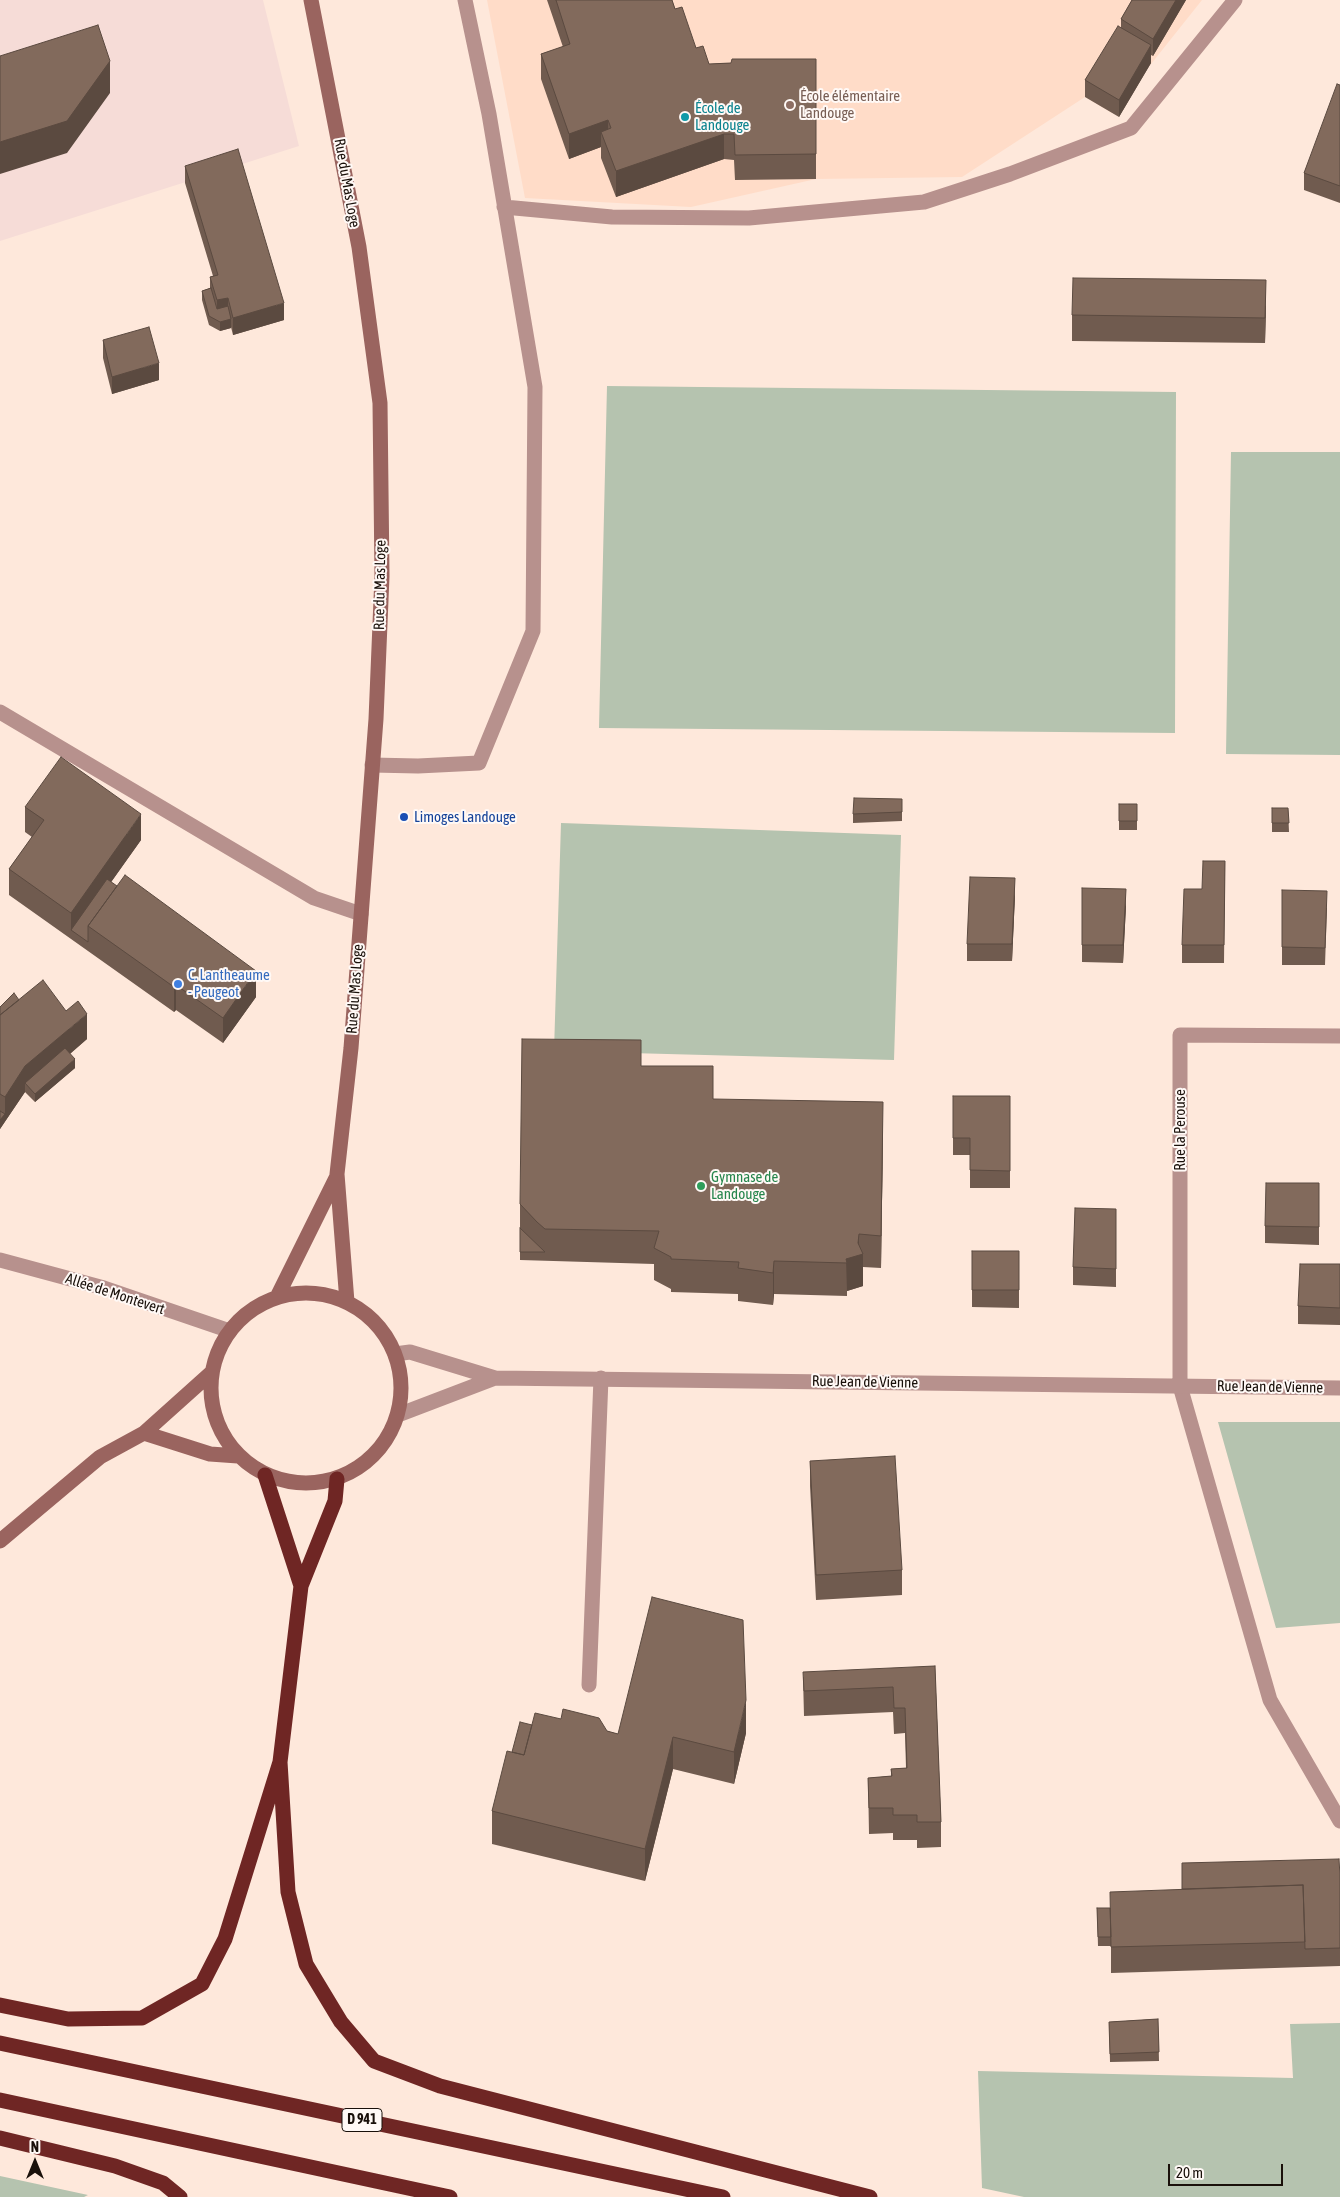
<!DOCTYPE html>
<meta charset="utf-8">
<style>
body{margin:0}
#map{position:relative;width:1340px;height:2197px;overflow:hidden;background:#fee8db;font-family:"Asap Condensed",sans-serif}
canvas{display:block}
.north{position:absolute;left:10px;top:2137px;width:50px;height:50px;-webkit-text-stroke:4px #fff9f6;paint-order:stroke;rotate:0deg;font-size:14px;font-weight:700;line-height:20px;text-align:center;color:#19100a}
.north::after{content:'';display:block;margin:auto;width:18px;height:22px;background:#19100a;clip-path:polygon(50% 0,100% 100%,50% 72%,0 100%)}
.scale{position:absolute;left:1168px;top:2164px;width:115px;height:22px;box-sizing:border-box;border:2px solid #19100a;border-top:0;padding-left:6px;font-size:15px;line-height:18px;white-space:nowrap;color:#19100a;-webkit-text-stroke:4px #fff9f6;paint-order:stroke}
</style>
<div id="map">
<canvas width="1340" height="2197"></canvas>
<div class="north">N</div>
<div class="scale">20 m</div>
</div>
<script>
const c = document.querySelector('canvas').getContext('2d');
c.lineJoin = 'round';
function fillPath(path, color) {
  c.fillStyle = color;
  c.fill(path, 'evenodd');
}
function poly(rows) {
  const path = new Path2D();
  for (const r of rows) {
    if (r.length === 3) {
      path.moveTo(r[0] + r[2], r[1]);
      path.arc(r[0], r[1], r[2], 0, 2 * Math.PI);
      continue;
    }
    path.moveTo(r[0], r[1]);
    for (let i = 2; i < r.length; i += 2) path.lineTo(r[i], r[i + 1]);
  }
  return path;
}
function trace(path, color, width, dash) {
  c.strokeStyle = color;
  c.lineWidth = width;
  c.lineCap = dash ? 'butt' : 'round';
  c.setLineDash(dash || []);
  c.stroke(path);
}
function drawText(font, color, halo, rows, align = 'center') {
  c.font = font + ' "Asap Condensed",sans-serif';
  c.lineWidth = 4;
  c.setLineDash([]);
  c.textBaseline = 'middle';
  c.strokeStyle = halo;
  c.fillStyle = color;
  for (const [text, x, y, turn = 0] of rows) {
    c.save();
    c.translate(x, y);
    c.rotate((+turn || 0) * Math.PI / 180);
    c.textAlign = isNaN(turn) ? turn : align;
    if (halo) c.strokeText(text, 0, 0);
    c.fillText(text, 0, 0);
    c.restore();
  }
}
const commercial = poly([
 [0,0,263,0,299,146,0,241]
]);
const built = poly([
 [487,0,1202,0,1112,113,1085,97,962,177,816,179,691,207,525,198]
]);
const green = poly([
 [607,386,1176,392,1175,733,599,728],
 [1231,452,1340,452,1340,755,1226,754],
 [561,823,901,835,894,1060,554,1051],
 [1218,1422,1340,1422,1340,1623,1276,1628],
 [1340,2023,1340,2197,1024,2197,982,2188,978,2071,1293,2078,1290,2024],
 [0,2176,88,2195,84,2197,0,2197]
]);
const lane = poly([
 [504,207,612,217,749,218,924,202,1010,174,1131,128,1235,0],
 [0,712,314,898,361,914],
 [372,765,418,766,479,763,533,631,535,387,489,114,465,0],
 [1180,1386,1270,1700,1340,1821],
 [589,1685,601,1378]
]);
const street = poly([
 [0,1260,104,1288,230,1331],
 [395,1354,410,1352,495,1378,1340,1388],
 [1180,1386,1180,1035,1340,1036],
 [398,1415,495,1378]
]);
const secondary = poly([
 [311,0,359,247,380,403,382,576,376,719,351,1048,337,1174,347,1302],
 [306,1388,95],
 [277,1297,337,1176],
 [144,1433,210,1454,238,1456],
 [0,1541,100,1457,144,1433,212,1372]
]);
const highway = poly([
 [265,1475,301,1586],
 [280,1762,288,1892,306,1964,341,2022,374,2061,440,2086,870,2197],
 [0,2005,68,2019,142,2018,202,1984,225,1939,280,1762,301,1586,335,1501,337,1479],
 [0,2043,723,2197],
 [0,2100,450,2197],
 [0,2138,115,2166,163,2183,180,2197]
]);
const wall = poly([
 [547,0,672,0,675,9,696,48,709,64,816,59,816,179,735,180,734,160,724,159,616,197,601,158,601,147,569,159,541,79,541,54,563,47],
 [1132,0,1186,0,1153,56,1151,55,1151,63,1119,117,1085,97,1085,80,1121,27,1121,19],
 [1340,85,1340,203,1304,190,1304,173],
 [185,166,284,320,233,335,231,327,231,328,220,331,209,325,202,300,202,291,210,288,210,277,213,276,185,183],
 [1266,306,1265,343,1072,341,1072,315],
 [103,340,159,380,112,394,103,358],
 [902,799,902,821,853,823,853,814],
 [1119,804,1137,804,1137,830,1119,830],
 [25,807,141,840,111,882,256,997,223,1043,176,1010,174,1012,9,895,9,869,32,837,25,832],
 [1272,808,1288,808,1289,832,1272,832],
 [1225,861,1224,963,1182,963,1182,945],
 [1082,888,1126,906,1123,963,1082,962],
 [1282,890,1327,908,1325,965,1282,965],
 [1015,895,1012,961,967,961,967,944],
 [19,1000,87,1039,70,1054,75,1068,35,1102,25,1092,0,1129,0,1007],
 [641,1066,713,1099,883,1134,881,1268,863,1267,863,1286,847,1291,847,1296,774,1294,773,1305,738,1301,738,1294,671,1292,671,1289,654,1280,654,1264,520,1260,520,1204],
 [953,1096,1010,1096,1010,1188,970,1188,970,1155,953,1155],
 [1319,1183,1319,1245,1265,1243,1265,1226],
 [1116,1209,1116,1287,1073,1285,1073,1267],
 [972,1251,1019,1251,1019,1308,972,1307],
 [1340,1264,1340,1325,1298,1324,1298,1306],
 [810,1461,902,1570,902,1595,816,1600,810,1486],
 [935,1666,941,1822,941,1847,917,1848,917,1840,893,1840,893,1833,869,1834,868,1778,891,1776,891,1769,906,1768,905,1733,894,1734,893,1712,804,1716,803,1677],
 [532,1725,607,1731,618,1734,746,1733,734,1784,673,1769,645,1881,492,1844,492,1811,512,1752],
 [1182,1863,1340,1876,1340,1966,1111,1973,1111,1944,1111,1946,1098,1946,1097,1908,1110,1908,1182,1889],
 [1158,2019,1159,2061,1110,2062,1109,2022]
]);
const shadedWall = poly([
 [1176,0,1186,0,1153,56,1153,39],
 [1151,45,1151,63,1119,117,1119,100],
 [110,61,110,93,67,153,0,174,0,142],
 [608,120,608,145,601,132,601,147,569,159,569,134],
 [724,134,724,159,616,197,616,171],
 [1266,280,1266,306,1265,343,1265,318],
 [228,298,228,315,217,318,217,300],
 [284,303,284,320,233,335,233,318],
 [231,319,231,328,220,331,220,322],
 [159,363,159,380,112,394,112,377],
 [141,814,141,840,75,933,71,930,71,913],
 [1015,878,1015,895,1012,961,1012,944],
 [1126,889,1126,906,1123,963,1123,945],
 [256,971,256,997,223,1043,223,1018],
 [176,985,176,1010,174,1012,174,987],
 [87,1014,87,1039,30,1088,25,1083,25,1092,0,1129,0,1120,5,1114,5,1097,25,1066],
 [75,1059,75,1068,35,1102,35,1094],
 [883,1102,883,1134,881,1268,881,1236],
 [859,1234,859,1255,863,1254,863,1286,847,1291,846,1259],
 [774,1261,774,1294,773,1305,773,1273],
 [746,1700,746,1733,734,1784,734,1752],
 [673,1737,673,1769,645,1881,645,1849]
]);
const building = poly([
 [556,0,672,0,675,9,682,7,696,48,703,46,709,64,731,63,732,59,816,59,816,154,735,155,734,134,724,134,616,171,601,132,611,128,608,120,569,134,541,54,570,44,556,0],
 [1132,0,1176,0,1153,39,1121,19,1132,0],
 [98,25,110,61,67,121,0,142,0,56,98,25],
 [1118,26,1151,45,1119,100,1085,80,1118,26],
 [1337,84,1340,85,1340,186,1304,173,1337,84],
 [238,149,284,303,233,318,228,298,217,300,210,277,218,275,185,166,238,149],
 [1073,278,1266,280,1265,318,1072,315,1073,278],
 [211,288,217,309,228,306,231,319,220,322,209,316,202,291,211,288],
 [149,327,159,363,112,377,103,340,149,327],
 [61,757,141,814,71,913,9,869,44,820,25,807,61,757],
 [854,798,902,799,902,812,853,814,854,798],
 [1119,804,1137,804,1137,821,1119,821,1119,804],
 [1272,808,1288,808,1289,823,1272,823,1272,808],
 [1203,861,1225,861,1224,945,1182,945,1184,889,1202,889,1203,861],
 [125,875,256,971,223,1018,176,985,174,987,88,926,125,875],
 [970,877,1015,878,1012,944,967,944,970,877],
 [107,879,117,886,88,926,88,942,71,930,107,879],
 [1082,888,1126,889,1123,945,1082,945,1082,888],
 [1282,890,1327,891,1325,948,1282,947,1282,890],
 [43,980,66,1011,78,1001,87,1014,25,1066,5,1097,0,1094,0,1015,43,980],
 [14,993,19,1000,0,1015,0,1007,14,993],
 [522,1039,641,1040,641,1066,713,1066,713,1099,883,1102,881,1236,859,1234,858,1243,863,1254,846,1259,847,1263,774,1261,773,1273,738,1268,739,1262,671,1259,671,1257,654,1248,659,1231,545,1229,537,1222,520,1204,522,1039],
 [65,1048,75,1059,35,1094,25,1083,65,1048],
 [953,1096,1010,1096,1010,1171,970,1170,970,1138,953,1138,953,1096],
 [0,1111,5,1114,0,1120,0,1111],
 [1266,1183,1319,1183,1319,1227,1265,1226,1266,1183],
 [1075,1208,1116,1209,1116,1269,1073,1267,1075,1208],
 [520,1228,545,1252,520,1252,520,1228],
 [972,1251,1019,1251,1019,1290,972,1290,972,1251],
 [1300,1264,1340,1264,1340,1308,1298,1306,1300,1264],
 [895,1456,902,1570,816,1575,810,1461,895,1456],
 [652,1597,743,1620,746,1700,734,1752,673,1737,645,1849,492,1811,507,1751,524,1755,535,1713,561,1719,563,1709,599,1718,607,1731,618,1734,652,1597],
 [935,1666,941,1822,917,1822,917,1815,893,1815,893,1808,869,1808,868,1778,892,1776,891,1769,907,1768,905,1708,894,1708,893,1687,804,1691,803,1672,935,1666],
 [520,1722,532,1725,524,1755,512,1752,520,1722],
 [1339,1859,1340,1876,1340,1948,1305,1949,1303,1885,1182,1889,1182,1863,1339,1859],
 [1303,1885,1305,1942,1111,1947,1110,1892,1303,1885],
 [1097,1908,1110,1908,1111,1937,1098,1937,1097,1908],
 [1158,2019,1159,2052,1110,2054,1109,2022,1158,2019]
]);
const markers = [
 [790,105,5,"#8d6e63"],
 [685,117,5,"#0f9aa8"],
 [404,817,5,"#1a4fb4"],
 [178,984,5,"#3f7fe0"],
 [701,1186,5,"#2e9e5b"]
];
const shields = [
 [362,2120,40]
];
const shieldNames = [
 ["D 941",362,2120]
];
const educationNames = [
 ["École élémentaire",800,96],
 ["Landouge",800,113]
];
const cultureNames = [
 ["École de",695,108],
 ["Landouge",695,125]
];
const streetNames = [
 ["Rue du Mas Loge",347,183,80],
 ["Rue du Mas Loge",380,585,-89],
 ["Rue du Mas Loge",355,989,-86],
 ["Rue la Perouse",1180,1130,-90],
 ["Allée de Montevert",115,1294,18],
 ["Rue Jean de Vienne",865,1382,1],
 ["Rue Jean de Vienne",1270,1387,1]
];
const transitNames = [
 ["Limoges Landouge",414,817]
];
const shopNames = [
 ["C. Lantheaume",188,975],
 ["- Peugeot",188,992]
];
const leisureNames = [
 ["Gymnase de",711,1177],
 ["Landouge",711,1194]
];
fillPath(commercial, '#f6dcd7');
fillPath(built, '#ffdcc8');
fillPath(green, '#b5c3af');
trace(lane, '#b7918d', 15);
trace(street, '#b7918d', 15);
trace(secondary, '#9a645f', 15);
trace(highway, '#6f2624', 15);
fillPath(wall, '#705b4f');
fillPath(shadedWall, '#5b4a40');
fillPath(building, '#826a5c');
trace(building, '#5b4a40', 1);
for (const [x, y, r, color] of markers) {
  const dot = new Path2D();
  dot.arc(x, y, r, 0, 2 * Math.PI);
  c.fillStyle = color;
  c.fill(dot);
  trace(dot, '#fff9f6', 2);
}
for (const [x, y, w] of shields) {
  const box = new Path2D();
  box.roundRect(x - w / 2, y - 11.5, w, 23, 4);
  c.fillStyle = '#fff9f6';
  c.fill(box);
  trace(box, '#19100a', 1);
}
drawText('bold 14px', '#19100a', null, shieldNames);
drawText('15px', '#785e54', '#fff9f6', educationNames, 'left');
drawText('15px', '#0d838f', '#fff9f6', cultureNames, 'left');
drawText('15px', '#19100a', '#fff9f6', streetNames);
drawText('15px', '#164399', '#fff9f6', transitNames, 'left');
drawText('15px', '#366cbe', '#fff9f6', shopNames, 'left');
drawText('15px', '#27864d', '#fff9f6', leisureNames, 'left');
</script>
